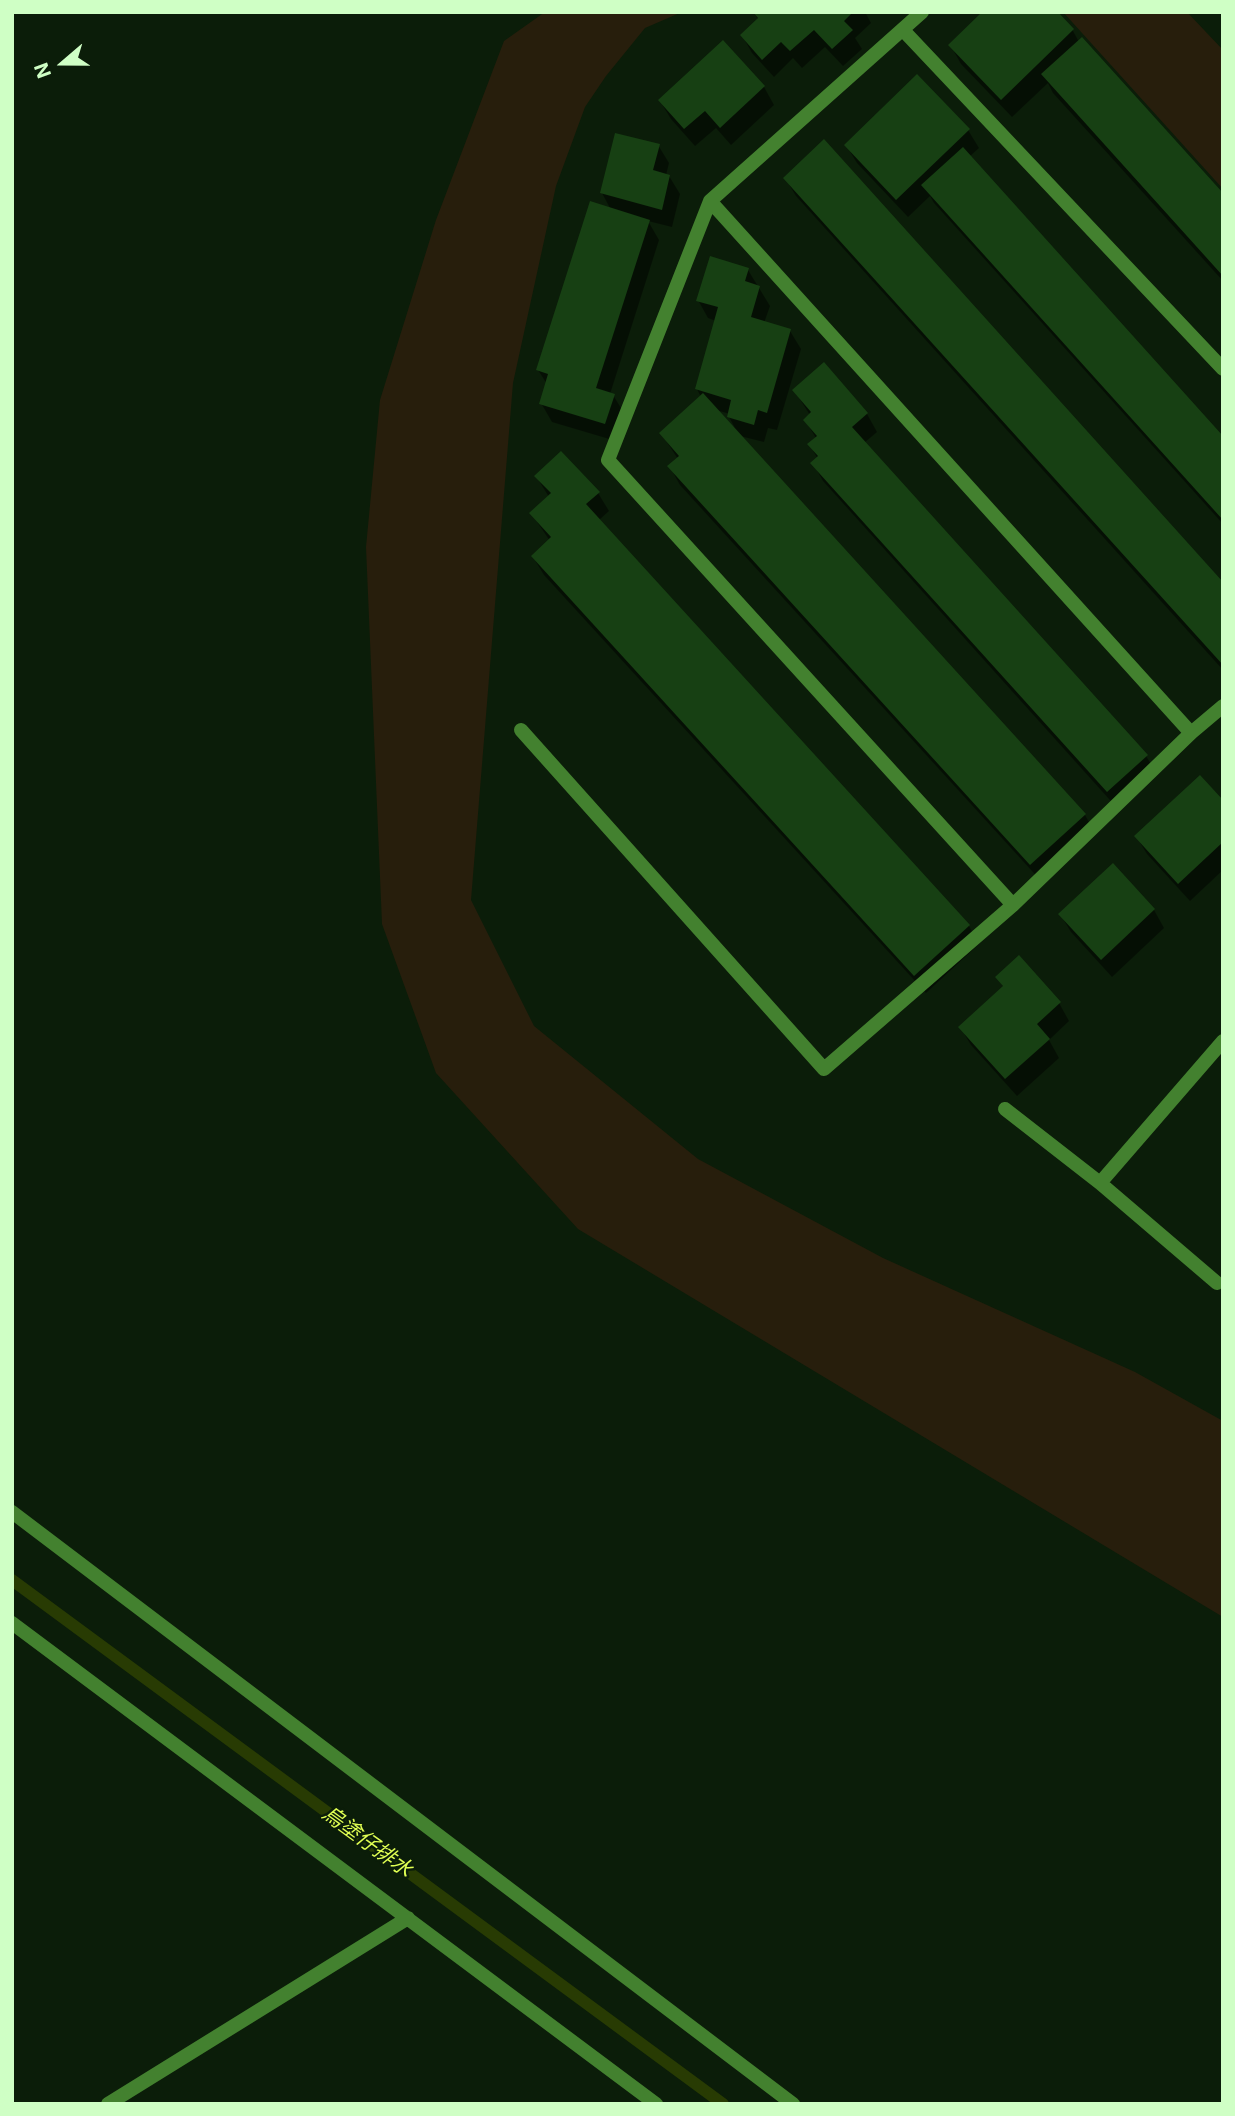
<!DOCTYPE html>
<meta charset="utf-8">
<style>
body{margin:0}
#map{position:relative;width:1235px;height:2116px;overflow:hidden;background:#0b1d09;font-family:Inter,sans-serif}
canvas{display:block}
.frame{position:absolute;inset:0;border:14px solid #cfffc5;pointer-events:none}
.north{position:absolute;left:28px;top:28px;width:70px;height:70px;-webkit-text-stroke:5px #0b1d09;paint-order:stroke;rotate:250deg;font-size:19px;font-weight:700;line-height:28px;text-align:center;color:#cfffc5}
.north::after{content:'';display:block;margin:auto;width:24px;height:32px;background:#cfffc5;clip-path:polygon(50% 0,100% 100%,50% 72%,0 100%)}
</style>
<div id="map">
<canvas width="1235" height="2116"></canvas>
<div class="frame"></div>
<div class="north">N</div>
</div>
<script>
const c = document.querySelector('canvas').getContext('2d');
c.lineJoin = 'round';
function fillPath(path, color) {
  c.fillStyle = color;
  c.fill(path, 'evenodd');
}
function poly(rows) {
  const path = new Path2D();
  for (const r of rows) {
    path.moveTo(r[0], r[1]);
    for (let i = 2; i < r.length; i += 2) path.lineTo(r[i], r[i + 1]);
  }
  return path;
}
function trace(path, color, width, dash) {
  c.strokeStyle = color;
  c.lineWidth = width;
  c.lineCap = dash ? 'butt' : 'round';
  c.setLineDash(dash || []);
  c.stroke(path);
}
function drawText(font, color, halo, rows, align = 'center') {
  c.font = font + ' Inter,"Noto Sans TC",sans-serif';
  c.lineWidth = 5;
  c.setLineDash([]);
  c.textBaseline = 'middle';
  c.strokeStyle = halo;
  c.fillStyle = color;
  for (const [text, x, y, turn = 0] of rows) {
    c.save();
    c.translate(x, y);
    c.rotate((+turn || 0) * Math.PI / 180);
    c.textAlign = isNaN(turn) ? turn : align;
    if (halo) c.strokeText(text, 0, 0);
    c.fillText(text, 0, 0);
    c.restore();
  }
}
const green = poly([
 [545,12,682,12,645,28,606,76,585,107,556,186,513,383,471,900,534,1026,698,1159,883,1258,1135,1372,1223,1421,1223,1617,578,1229,436,1073,382,924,366,547,380,400,436,220,504,41],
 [1063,12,1187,12,1223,50,1223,189]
]);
const shadow = poly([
 [754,12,865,12,871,23,855,38,862,49,843,66,825,47,802,68,793,58,774,77,752,53,742,35,758,20],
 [1056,12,1073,31,1079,42,1223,195,1223,281,1053,93,1048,83,1012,117,961,64,951,46],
 [764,87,774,105,731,145,716,128,695,146,671,119,660,101],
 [968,130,979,148,969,157,1223,439,1223,524,934,203,930,196,908,217,857,163,846,145],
 [658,145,669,163,666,175,669,176,680,194,672,227,648,221,659,240,610,394,613,395,624,413,616,441,552,422,541,403,547,384,538,370,611,210,602,193],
 [785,178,1223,585,1223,670,796,196],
 [748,270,770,306,764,323,790,331,801,349,777,430,768,428,764,442,740,436,1085,815,1095,833,1042,882,680,485,670,467,678,459,661,433,701,397,697,389,716,321,708,318,698,300],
 [716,410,730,414,729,417,735,428],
 [823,365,867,414,877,432,864,443,1146,756,1157,774,1118,809,823,481,813,463,818,459,809,444,816,438,805,420,810,415,794,390],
 [536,476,598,493,609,511,599,520,969,926,979,944,926,993,544,575,533,557,550,541,531,513,549,497],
 [1223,802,1223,870,1190,901,1147,854,1136,836],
 [1154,910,1164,928,1112,977,1071,932,1060,914],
 [998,977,1059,1003,1069,1021,1049,1040,1059,1058,1017,1096,971,1045,960,1027,1004,988]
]);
const stream = poly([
 [12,1580,723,2104]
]);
const building = poly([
 [753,12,853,12,844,21,853,30,832,49,814,30,790,51,781,42,762,60,740,35,758,18],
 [982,12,1058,12,1074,29,1001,100,948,45],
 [1082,37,1223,193,1223,276,1041,74],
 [723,40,765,86,720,128,705,111,684,129,658,100],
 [917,74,970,129,896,200,844,145],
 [615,133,660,144,653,170,670,175,662,210,600,193],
 [824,139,1223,582,1223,665,783,178],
 [963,147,1223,436,1223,520,921,185],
 [590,201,650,220,596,388,615,394,605,424,539,404,548,374,536,370],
 [710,256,749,268,745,281,760,286,751,317,791,329,767,413,758,410,754,425,727,417,731,400,695,389,718,307,696,301],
 [824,362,868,413,852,427,1148,755,1107,792,810,463,818,456,807,444,817,436,803,420,811,412,792,390],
 [703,393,1086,814,1030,865,667,466,679,456,659,433],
 [561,451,600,492,586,504,970,925,914,976,531,556,551,537,529,513,551,493,534,476],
 [1200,775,1223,800,1223,842,1178,884,1134,836],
 [1113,863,1155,909,1101,960,1058,914],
 [1019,955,1061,1002,1037,1024,1050,1039,1005,1079,958,1027,1003,986,995,977]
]);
const service = poly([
 [1005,1109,1100,1183],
 [1217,1283,1100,1183,1223,1041],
 [12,1512,793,2104],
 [12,1623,656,2104],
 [108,2104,408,1918]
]);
const minor = poly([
 [922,12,710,201,608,460,1013,905],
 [903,30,1223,369],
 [710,201,1191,733],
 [521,730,824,1069,1013,905,1191,733,1223,706]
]);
const waterNames = [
 ["烏塗仔排水",367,1842,36]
];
fillPath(green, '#271e0c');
fillPath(shadow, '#0007');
trace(stream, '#283b03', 12);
fillPath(building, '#174013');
trace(service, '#43812f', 14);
trace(minor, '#43812f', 14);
drawText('italic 21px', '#e1ff53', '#0b1d09', waterNames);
</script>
